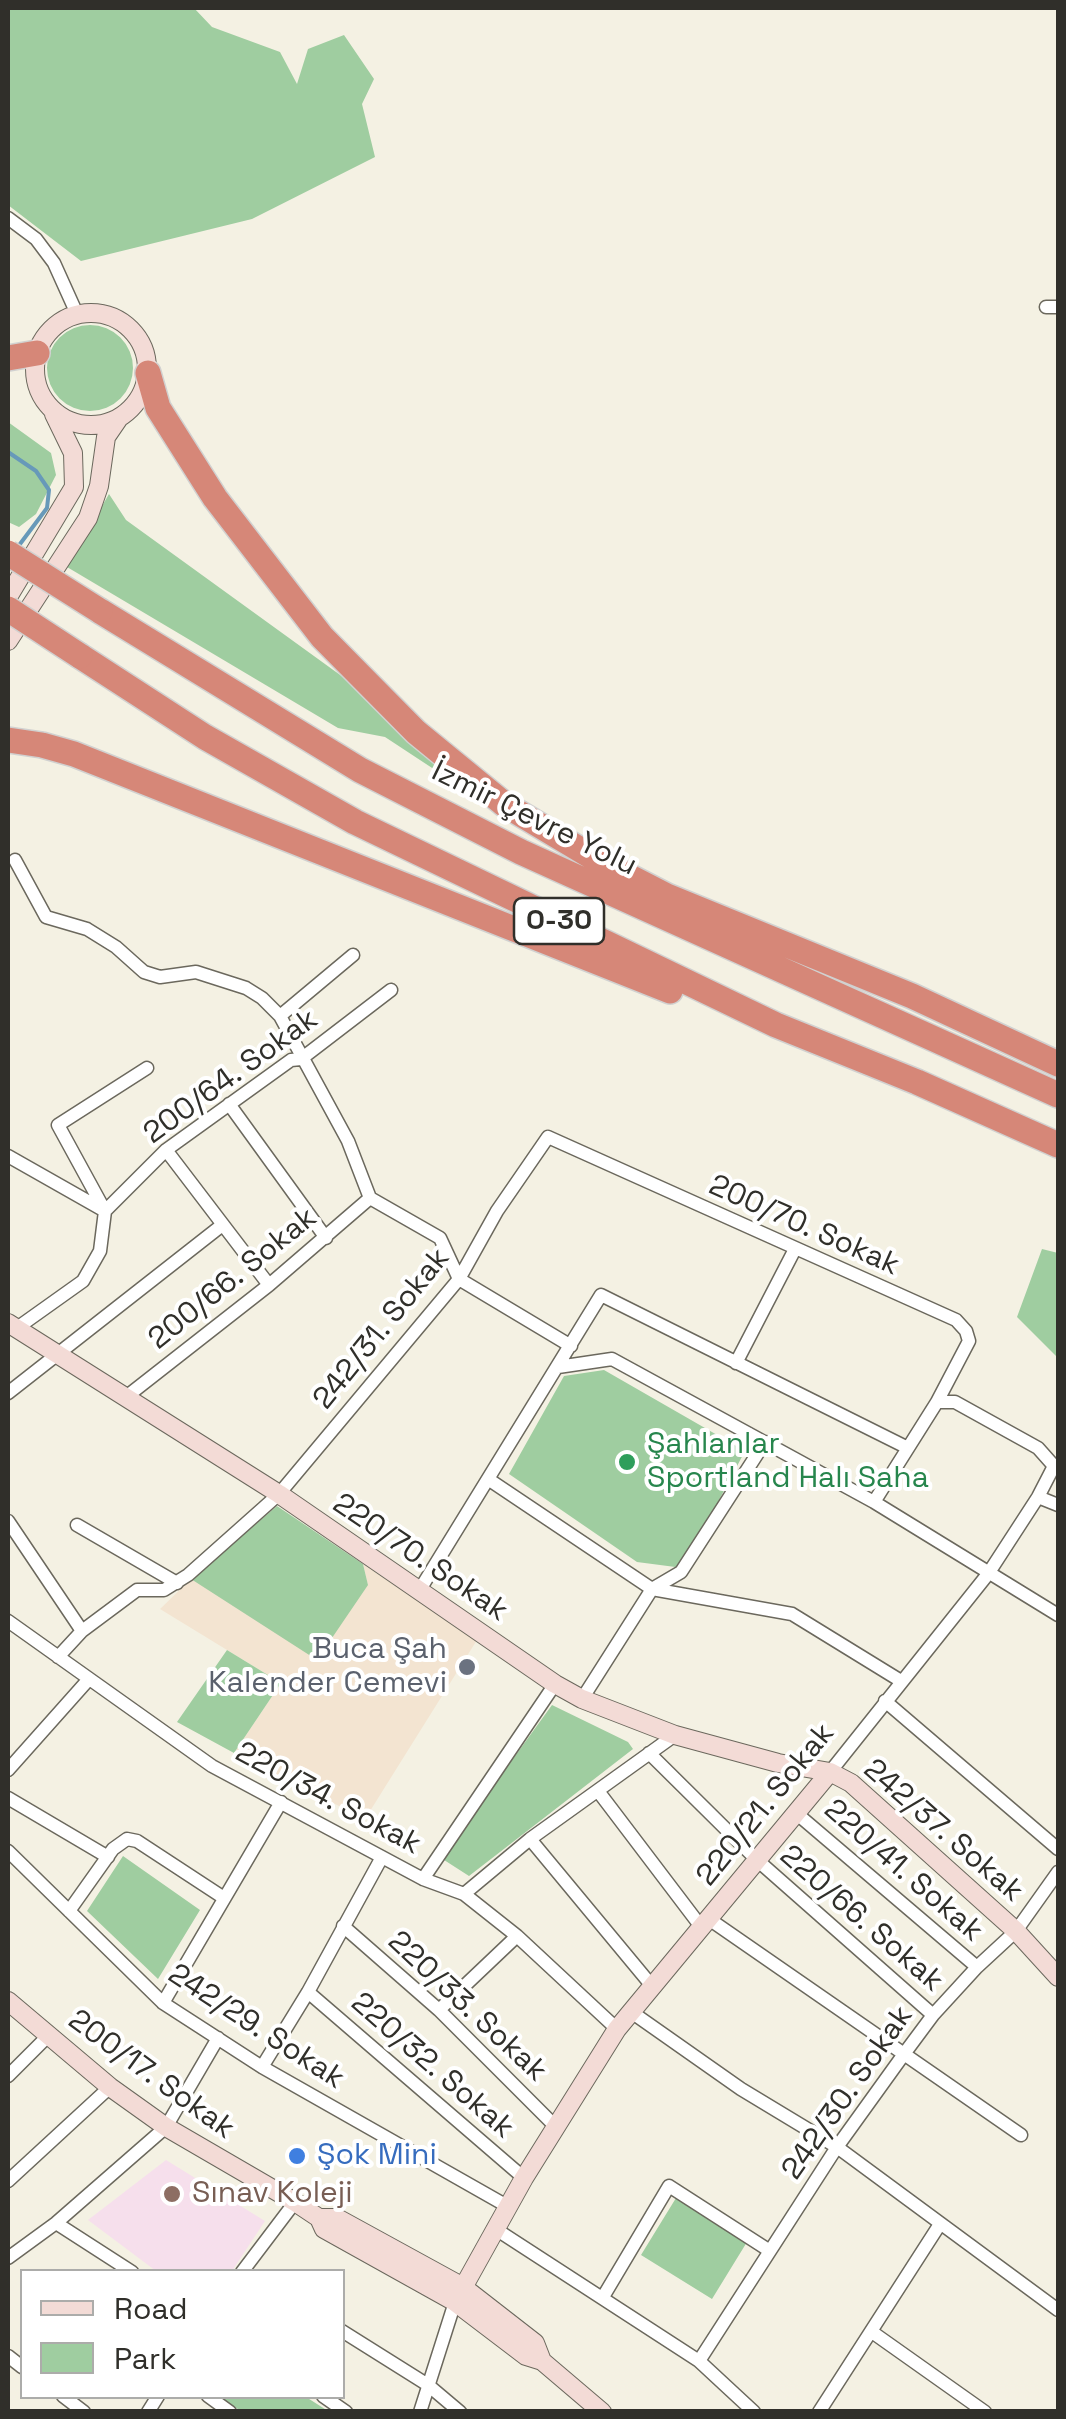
<!DOCTYPE html>
<meta charset="utf-8">
<style>
body{margin:0}
#map{position:relative;width:1066px;height:2419px;overflow:hidden;background:#f4f1e3;font-family:"Space Grotesk",sans-serif}
canvas{display:block}
.frame{position:absolute;inset:0;border:10px solid #302f2a;pointer-events:none}
.legend{position:absolute;left:20px;top:2269px;width:325px;height:130px;box-sizing:border-box;background:#fff;border:2px solid #acacaa;margin:0;padding:12px 18px;list-style:none;font-size:30px;color:#302f2a}
.legend li{display:flex;align-items:center;gap:20px;height:50px}
.legend b{width:50px;border:2px solid #acacaa}
</style>
<div id="map">
<canvas width="1066" height="2419"></canvas>
<div class="frame"></div>
<ul class="legend">
<li><b style="height:12px;background:#f3dbd6"></b>Road</li>
<li><b style="height:28px;background:#9fcda0"></b>Park</li>
</ul>
</div>
<script>
const c = document.querySelector('canvas').getContext('2d');
c.lineJoin = 'round';
function fillPath(path, color) {
  c.fillStyle = color;
  c.fill(path, 'evenodd');
}
function poly(rows) {
  const path = new Path2D();
  for (const r of rows) {
    if (r.length === 3) {
      path.moveTo(r[0] + r[2], r[1]);
      path.arc(r[0], r[1], r[2], 0, 2 * Math.PI);
      continue;
    }
    path.moveTo(r[0], r[1]);
    for (let i = 2; i < r.length; i += 2) path.lineTo(r[i], r[i + 1]);
  }
  return path;
}
function trace(path, color, width, dash) {
  c.strokeStyle = color;
  c.lineWidth = width;
  c.lineCap = dash ? 'butt' : 'round';
  c.setLineDash(dash || []);
  c.stroke(path);
}
function drawText(font, color, halo, rows, align = 'center') {
  c.font = font + ' "Space Grotesk",sans-serif';
  c.lineWidth = 8;
  c.setLineDash([]);
  c.textBaseline = 'middle';
  c.strokeStyle = halo;
  c.fillStyle = color;
  for (const [text, x, y, turn = 0] of rows) {
    c.save();
    c.translate(x, y);
    c.rotate((+turn || 0) * Math.PI / 180);
    c.textAlign = isNaN(turn) ? turn : align;
    if (halo) c.strokeText(text, 0, 0);
    c.fillText(text, 0, 0);
    c.restore();
  }
}
const industrial = poly([
 [363,1564,477,1640,365,1819,305,1789,283,1785,234,1753,281,1683,160,1609,191,1579,368,1585]
]);
const education = poly([
 [166,2160,265,2221,232,2271,156,2271,88,2220]
]);
const green = poly([
 [8,8,194,8,212,27,280,52,297,84,308,49,344,35,374,79,362,104,375,157,252,219,81,261,8,205],
 [90,368,43],
 [8,422,51,453,56,475,36,514,19,527,8,522],
 [109,494,126,520,354,685,461,787,385,737,338,728,67,567],
 [1042,1249,1058,1253,1058,1358,1017,1317],
 [604,1370,745,1451,683,1568,637,1562,509,1474,564,1376],
 [277,1506,363,1564,368,1585,317,1660,191,1579],
 [227,1650,281,1683,234,1753,177,1722],
 [552,1705,628,1742,633,1749,469,1876,441,1858],
 [123,1856,200,1910,158,1979,87,1911],
 [676,2198,747,2242,712,2299,641,2255],
 [219,2397,306,2397,328,2411,241,2411]
]);
const stream = poly([
 [8,452,36,471,49,490,47,508,17,548]
]);
const street = poly([
 [8,218,36,239,54,263,77,314],
 [1046,307,1058,307],
 [15,860,46,917,87,929,116,947,144,972,160,977,196,972,246,988,262,998,280,1016,348,1141,370,1198,440,1238,459,1279,571,1346],
 [280,1016,353,955],
 [229,1104,326,1238],
 [166,1150,269,1285],
 [8,1156,105,1211,166,1150,291,1060,301,1059,391,990],
 [17,1328,83,1281,100,1251,105,1211,58,1125,147,1068],
 [736,1363,795,1249],
 [558,1367,612,1359,874,1502,1058,1615],
 [8,1393,221,1226],
 [126,1397,269,1285,370,1198],
 [488,1479,652,1589,792,1614,901,1681],
 [1038,1497,1058,1505],
 [8,1521,82,1631,58,1657],
 [77,1525,177,1583],
 [419,1591,601,1295,908,1448],
 [8,1621,212,1766,423,1879,464,1894,517,1936,617,2029],
 [82,1631,137,1590,164,1590,188,1575,279,1494,459,1279,497,1211,548,1137,956,1320,966,1331,969,1341,937,1402],
 [582,1699,652,1589,681,1572,765,1442],
 [885,1701,1058,1849],
 [649,1753,756,1859,933,2015],
 [8,1770,89,1679],
 [830,1772,988,1574,1038,1497,1054,1466,1038,1448,955,1402,937,1402,874,1502],
 [598,1791,702,1928],
 [8,1798,108,1857],
 [796,1813,977,1967],
 [530,1839,652,1986],
 [8,1851,163,2003,262,2067,507,2206],
 [423,1879,555,1684],
 [464,1894,530,1839,675,1735],
 [69,1911,113,1849,127,1839,137,1841,224,1898],
 [709,1919,1021,2135],
 [343,1926,439,2010,555,2126],
 [308,1992,524,2178],
 [163,2003,281,1802],
 [439,2010,517,1936],
 [630,2011,741,2089,837,2147,1058,2310],
 [262,2067,308,1992,382,1857],
 [8,2076,48,2036],
 [8,2181,110,2087],
 [56,2223,132,2272],
 [494,2228,699,2361,754,2412],
 [8,2258,56,2223,166,2127,218,2038],
 [242,2272,295,2202],
 [603,2297,669,2186,770,2251],
 [342,2331,428,2385,460,2412],
 [872,2332,985,2412],
 [8,2356,22,2367],
 [699,2361,837,2147,904,2054,933,2015,977,1967,1016,1931,1058,1872],
 [63,2396,84,2412],
 [208,2396,230,2412],
 [323,2396,346,2412],
 [148,2412,158,2396],
 [420,2412,455,2302],
 [819,2412,940,2224]
]);
const secondary = poly([
 [91,369,56],
 [8,597,74,487,73,453,54,414],
 [8,641,88,518,99,486,106,437,119,418],
 [8,1323,279,1494,555,1684,582,1699,675,1735,778,1763,830,1772,851,1783,1016,1931,1058,1977],
 [8,2001,110,2087,166,2127,295,2202,319,2218,324,2229,455,2302,526,2356,542,2361,602,2412],
 [319,2218,337,2218,463,2287,535,2343,542,2361],
 [455,2302,524,2178,617,2029,830,1772]
]);
const highway = poly([
 [8,358,37,353],
 [148,373,158,408,215,498,322,637,416,732,504,804,599,861,667,896,912,996,1058,1064],
 [100,611,360,770,521,852,1058,1095],
 [80,656,205,737,355,822,776,1025,917,1082,1058,1145],
 [8,740,42,745,74,754,670,991]
]);
const highwayBridge = poly([
 [8,553,100,611],
 [8,609,80,656]
]);
const markers = [
 [627,1462,10,"#2e9e5b"],
 [467,1667,10,"#6b7280"],
 [297,2156,10,"#3f7fe0"],
 [172,2194,10,"#8d6e63"]
];
const shields = [
 [559,921,90]
];
const shieldNames = [
 ["O-30",559,921]
];
const streetNames = [
 ["İzmir Çevre Yolu",534,819,26],
 ["200/64. Sokak",231,1077,-36],
 ["200/70. Sokak",804,1226,24],
 ["200/66. Sokak",233,1279,-39],
 ["242/31. Sokak",382,1329,-51],
 ["220/70. Sokak",420,1558,34],
 ["220/34. Sokak",328,1799,28],
 ["220/21. Sokak",766,1805,-51],
 ["242/37. Sokak",943,1831,41],
 ["220/41. Sokak",903,1871,41],
 ["220/66. Sokak",861,1919,41],
 ["220/33. Sokak",467,2007,43],
 ["242/29. Sokak",256,2027,33],
 ["220/32. Sokak",432,2066,41],
 ["200/17. Sokak",151,2075,36],
 ["242/30. Sokak",848,2093,-55]
];
const leisureNames = [
 ["Şahlanlar",647,1445],
 ["Sportland Halı Saha",647,1479]
];
const worshipNames = [
 ["Buca Şah",447,1650],
 ["Kalender Cemevi",447,1684]
];
const shopNames = [
 ["Şok Mini",317,2156]
];
const educationNames = [
 ["Sınav Koleji",192,2194]
];
fillPath(industrial, '#f3e4d1');
fillPath(education, '#f6dfec');
fillPath(green, '#9fcda0');
trace(stream, '#6799b9', 4);
trace(street, '#6b685d', 15);
trace(secondary, '#6b685d', 20);
trace(highway, '#d1d1d0', 28);
trace(street, '#fff', 12);
trace(secondary, '#f3dbd6', 18);
trace(highway, '#d68778', 25);
trace(highwayBridge, '#d1d1d0', 28, []);
trace(highwayBridge, '#d68778', 25);
for (const [x, y, r, color] of markers) {
  const dot = new Path2D();
  dot.arc(x, y, r, 0, 2 * Math.PI);
  c.fillStyle = color;
  c.fill(dot);
  trace(dot, '#fff', 4);
}
for (const [x, y, w] of shields) {
  const box = new Path2D();
  box.roundRect(x - w / 2, y - 23, w, 46, 8);
  c.fillStyle = '#fff';
  c.fill(box);
  trace(box, '#302f2a', 2.5);
}
drawText('bold 28px', '#302f2a', null, shieldNames);
drawText('30px', '#302f2a', '#fff', streetNames);
drawText('30px', '#27864d', '#fff', leisureNames, 'left');
drawText('30px', '#5b616d', '#fff', worshipNames, 'right');
drawText('30px', '#366cbe', '#fff', shopNames, 'left');
drawText('30px', '#785e54', '#fff', educationNames, 'left');
</script>
